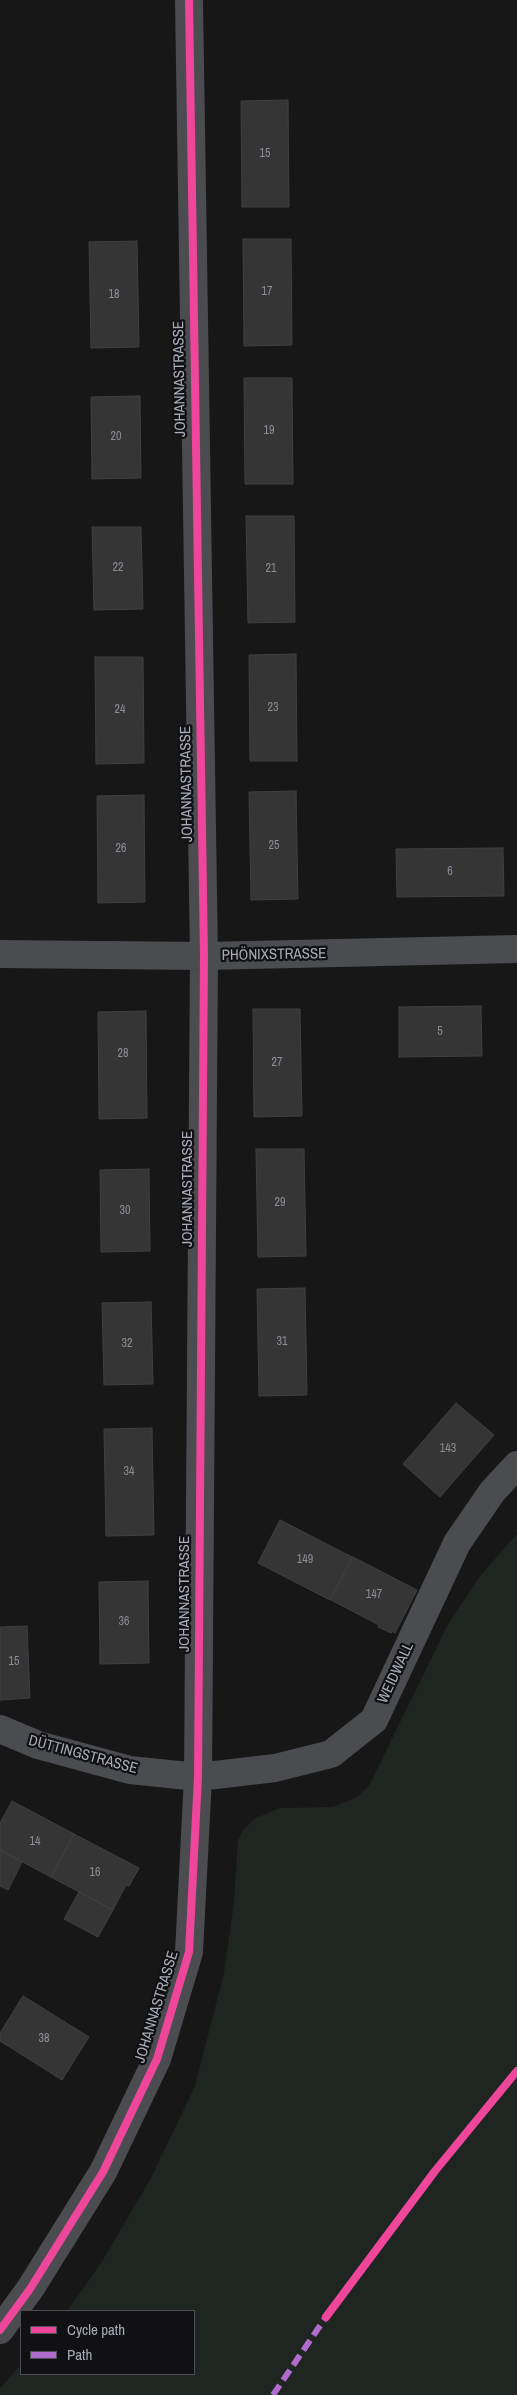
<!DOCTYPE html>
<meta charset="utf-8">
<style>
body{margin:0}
#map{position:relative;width:517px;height:2395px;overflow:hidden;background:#171717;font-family:"Archivo Narrow",sans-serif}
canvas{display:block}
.legend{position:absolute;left:20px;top:2310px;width:175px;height:65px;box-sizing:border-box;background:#111113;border:1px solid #4d4f55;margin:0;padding:6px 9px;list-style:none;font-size:15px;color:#a8abb7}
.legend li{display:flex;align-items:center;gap:10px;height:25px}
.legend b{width:25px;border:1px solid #4d4f55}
</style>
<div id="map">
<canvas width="517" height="2395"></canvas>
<ul class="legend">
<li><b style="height:6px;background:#ed469a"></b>Cycle path</li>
<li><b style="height:6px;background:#b06ccc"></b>Path</li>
</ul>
</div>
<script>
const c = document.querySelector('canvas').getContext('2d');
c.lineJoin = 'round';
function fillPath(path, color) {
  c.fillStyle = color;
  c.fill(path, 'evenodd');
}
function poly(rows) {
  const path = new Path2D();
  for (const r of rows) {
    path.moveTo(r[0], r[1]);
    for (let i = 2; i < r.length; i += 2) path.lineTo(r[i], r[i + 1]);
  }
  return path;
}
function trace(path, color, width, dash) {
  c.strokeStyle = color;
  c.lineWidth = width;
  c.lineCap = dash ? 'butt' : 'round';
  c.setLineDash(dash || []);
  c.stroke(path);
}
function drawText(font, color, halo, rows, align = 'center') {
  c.font = font + ' "Archivo Narrow",sans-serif';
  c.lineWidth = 4.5;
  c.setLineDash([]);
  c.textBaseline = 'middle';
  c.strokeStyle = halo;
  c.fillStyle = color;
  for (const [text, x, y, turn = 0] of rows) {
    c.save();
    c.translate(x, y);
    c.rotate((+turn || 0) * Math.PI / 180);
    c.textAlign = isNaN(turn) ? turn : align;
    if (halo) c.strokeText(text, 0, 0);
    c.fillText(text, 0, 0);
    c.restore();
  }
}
const green = poly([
 [517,1534,517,2395,0,2395,0,2388,21,2365,21,2374,194,2374,194,2311,67,2311,101,2263,151,2178,195,2086,224,1973,234,1903,238,1840,243,1830,254,1819,263,1815,280,1808,333,1807,357,1797,369,1786,447,1626,480,1576]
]);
const building = poly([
 [288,100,289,207,242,207,241,101,288,100],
 [243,239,291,239,292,345,244,346,243,239],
 [137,241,139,347,91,348,89,242,137,241],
 [244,378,292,378,293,484,245,484,244,378],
 [140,396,141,478,92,479,91,397,140,396],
 [246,516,294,516,295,622,248,623,246,516],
 [92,527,141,527,143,609,94,610,92,527],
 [296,654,297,761,250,761,249,655,296,654],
 [95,657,143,657,144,763,96,764,95,657],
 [296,791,298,899,251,900,249,792,296,791],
 [144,795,145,902,98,903,97,796,144,795],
 [503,848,504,896,397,897,396,849,503,848],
 [481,1006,482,1056,399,1057,399,1007,481,1006],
 [253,1009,300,1009,302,1116,254,1117,253,1009],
 [146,1011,147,1118,99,1119,98,1012,146,1011],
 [256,1149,304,1149,306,1256,258,1257,256,1149],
 [149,1169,150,1251,101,1252,100,1170,149,1169],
 [305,1288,307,1395,259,1396,257,1289,305,1288],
 [151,1302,153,1384,104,1385,102,1303,151,1302],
 [456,1403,494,1435,440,1497,403,1464,456,1403],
 [152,1428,154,1535,106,1536,104,1429,152,1428],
 [280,1520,352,1557,330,1600,258,1563,280,1520],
 [353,1557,417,1590,395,1633,392,1631,391,1633,378,1627,379,1625,331,1600,353,1557],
 [148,1581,149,1663,100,1664,99,1582,148,1581],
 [27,1626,30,1698,0,1700,0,1627,27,1626],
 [12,1801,74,1834,51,1877,0,1850,0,1823,12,1801],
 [74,1834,139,1868,129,1886,126,1885,113,1910,51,1877,74,1834],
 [0,1850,22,1862,8,1890,0,1886,0,1850],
 [79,1892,113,1910,98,1937,64,1919,79,1892],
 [23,1996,89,2037,62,2080,0,2041,0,2033,23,1996]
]);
const street = poly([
 [0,954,204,956,517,949],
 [0,1729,38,1745,130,1770,198,1777,275,1768,331,1754,374,1720,457,1543,492,1492,517,1465],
 [0,2330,30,2289,103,2172,157,2059,189,1952,198,1777,204,956,189,0]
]);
const quiet = poly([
 [273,2395,328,2314]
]);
const cycleway = poly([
 [326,2317,435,2171,517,2071],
 [0,2330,30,2289,103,2172,157,2059,189,1952,198,1777,204,956,189,0]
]);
const numberNames = [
 ["15",265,154],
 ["17",267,292],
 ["18",114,295],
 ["19",269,431],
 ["20",116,437],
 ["22",118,568],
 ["21",271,569],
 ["23",273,708],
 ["24",120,710],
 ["25",274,846],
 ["26",121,849],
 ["6",450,872],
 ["5",440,1032],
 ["28",123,1054],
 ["27",277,1063],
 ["29",280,1203],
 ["30",125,1211],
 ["31",282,1342],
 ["32",127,1344],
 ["143",448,1449],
 ["34",129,1472],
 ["149",305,1560],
 ["147",374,1595],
 ["36",124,1622],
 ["15",14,1662],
 ["14",35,1842],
 ["16",95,1873],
 ["38",44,2039]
];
const streetNames = [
 ["JOHANNASTRASSE",180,379,-91],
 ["JOHANNASTRASSE",187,784,-91],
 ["PHÖNIXSTRASSE",274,955,-1],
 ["JOHANNASTRASSE",188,1189,-90],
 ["JOHANNASTRASSE",185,1594,-90],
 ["WEIDWALL",396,1673,-65],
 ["DÜTTINGSTRASSE",83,1755,15],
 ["JOHANNASTRASSE",157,2007,-73]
];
fillPath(green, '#1f2621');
fillPath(building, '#353536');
trace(building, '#3f4043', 1);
trace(street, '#4b4c50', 28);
trace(quiet, '#b06ccc', 6, [12, 6]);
trace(cycleway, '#ed469a', 8);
drawText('12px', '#8b8e97', null, numberNames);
drawText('15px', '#a8abb7', '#111113', streetNames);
</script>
